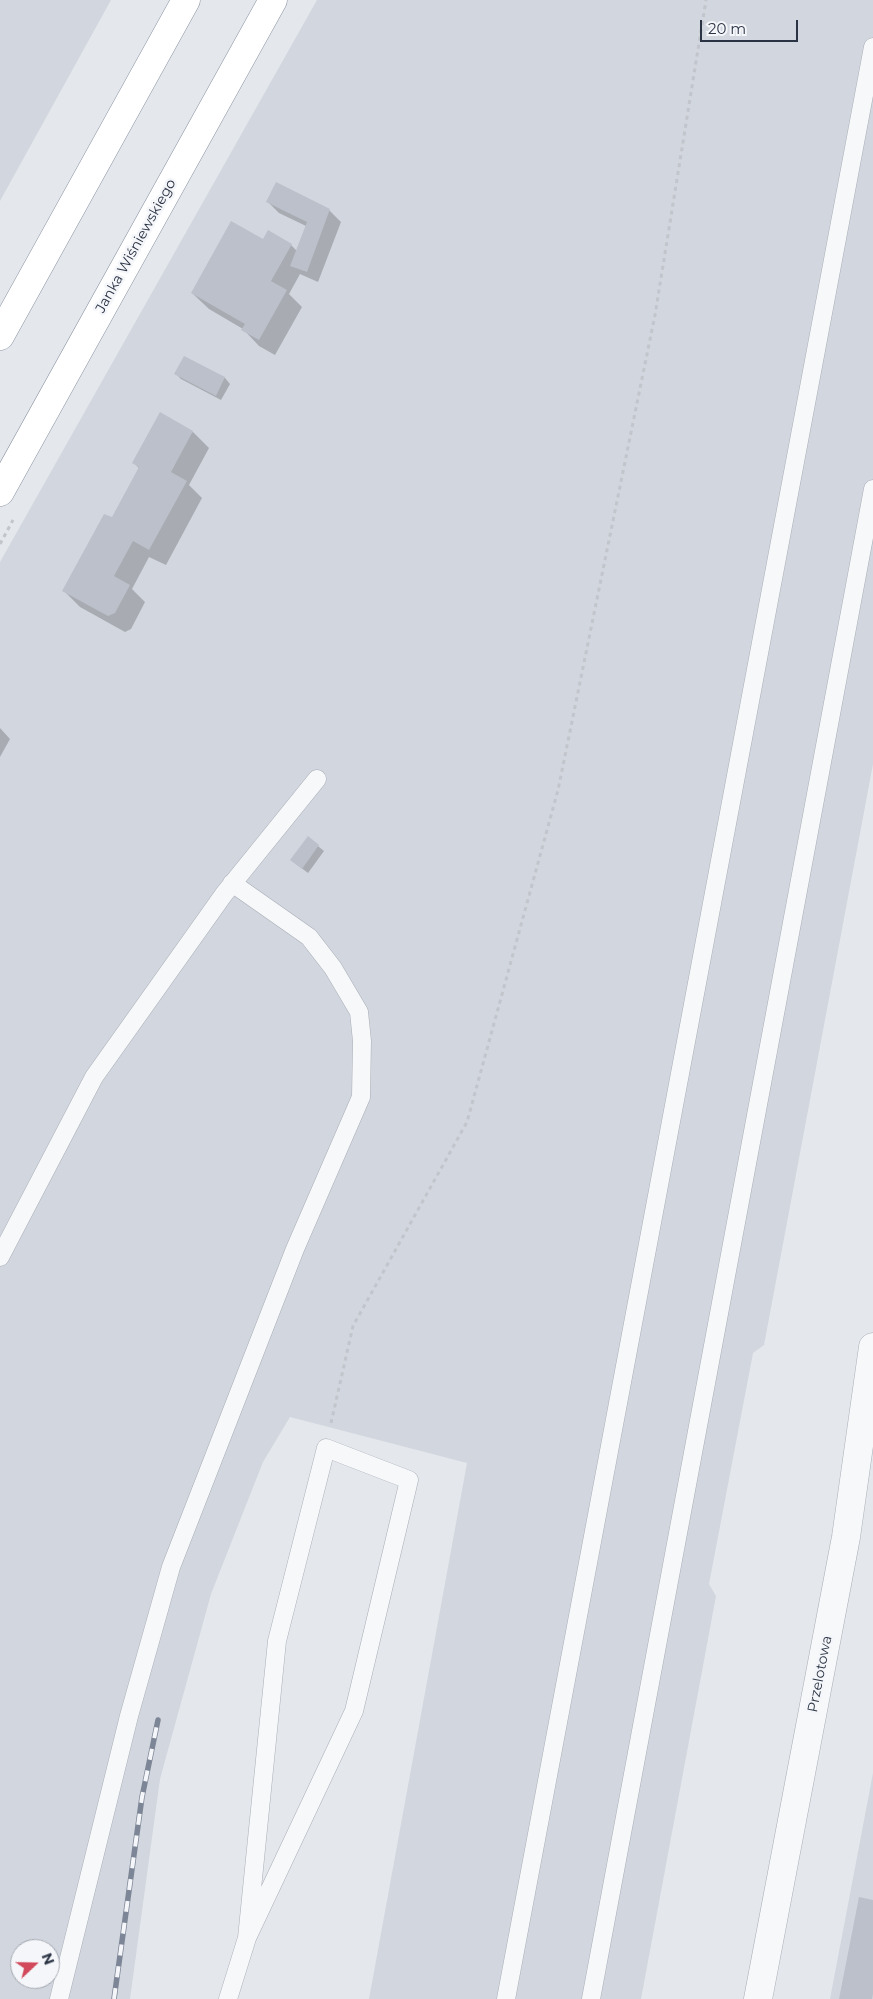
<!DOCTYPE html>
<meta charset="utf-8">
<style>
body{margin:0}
#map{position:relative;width:873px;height:1999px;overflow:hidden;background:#e4e7ec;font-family:Montserrat,sans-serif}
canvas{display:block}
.north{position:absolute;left:10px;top:1939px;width:50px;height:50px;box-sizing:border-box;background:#f4f6f9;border:1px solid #a4a8b1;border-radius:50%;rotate:69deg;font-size:14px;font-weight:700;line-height:20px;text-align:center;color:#2b3445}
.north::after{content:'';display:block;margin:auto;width:18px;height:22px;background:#d1495b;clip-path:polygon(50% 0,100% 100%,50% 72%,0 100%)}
.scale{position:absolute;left:700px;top:20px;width:98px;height:22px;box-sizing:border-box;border:2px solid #2b3445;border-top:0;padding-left:6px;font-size:15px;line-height:18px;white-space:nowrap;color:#2b3445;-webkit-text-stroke:4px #f4f6f9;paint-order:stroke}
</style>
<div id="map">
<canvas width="873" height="1999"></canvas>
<div class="north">N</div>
<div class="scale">20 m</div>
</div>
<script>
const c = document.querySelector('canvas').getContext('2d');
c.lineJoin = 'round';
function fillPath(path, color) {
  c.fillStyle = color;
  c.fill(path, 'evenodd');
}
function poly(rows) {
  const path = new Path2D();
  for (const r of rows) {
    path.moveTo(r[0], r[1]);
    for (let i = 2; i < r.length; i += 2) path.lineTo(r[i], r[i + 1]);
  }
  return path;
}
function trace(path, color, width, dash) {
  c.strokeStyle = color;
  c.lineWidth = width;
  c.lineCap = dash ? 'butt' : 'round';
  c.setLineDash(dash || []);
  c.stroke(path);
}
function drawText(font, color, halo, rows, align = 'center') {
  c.font = font + ' Montserrat,sans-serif';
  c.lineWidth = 5;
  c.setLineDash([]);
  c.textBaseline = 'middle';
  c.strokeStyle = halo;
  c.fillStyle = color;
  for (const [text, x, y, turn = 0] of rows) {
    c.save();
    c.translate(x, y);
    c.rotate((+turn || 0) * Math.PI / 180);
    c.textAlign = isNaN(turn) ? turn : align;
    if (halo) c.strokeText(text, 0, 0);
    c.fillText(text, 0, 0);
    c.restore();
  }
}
const built = poly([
 [0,0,111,0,0,201],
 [317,0,873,0,873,764,764,1345,753,1353,709,1584,716,1596,641,1999,369,1999,467,1463,290,1417,263,1462,211,1594,160,1779,130,1999,0,1999,0,562],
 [20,1949,50,1949,50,1979,20,1979],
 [873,1773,873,1999,830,1999]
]);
const shadow = poly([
 [268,202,329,210,341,222,318,282,300,274,289,294,302,307,275,355,259,346,243,329,209,309,192,293,263,241,291,245,297,251,306,226,279,213],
 [185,357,225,378,230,384,221,400,181,379,176,374],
 [193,432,209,448,189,485,202,498,166,565,149,557,132,589,145,602,131,629,125,632,80,607,64,591,112,519,140,469,134,463],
 [0,728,10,739,0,757],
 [308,838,324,851,308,873,291,860]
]);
const building = poly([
 [276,182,330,209,307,272,290,266,307,222,266,202],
 [231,221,263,239,268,230,292,244,271,281,287,290,259,340,241,330,245,324,191,293],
 [184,356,225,377,216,396,174,374],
 [160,412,193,431,171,472,187,481,149,550,133,541,114,576,130,585,115,613,108,616,62,591,104,514,112,517,139,467,132,463],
 [308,836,319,845,302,869,290,860],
 [859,1897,873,1900,873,1994,872,1999,839,1999]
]);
const path = poly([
 [0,544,13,520],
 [331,1423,353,1326,467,1122,558,790,655,315,706,0]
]);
const service = poly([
 [0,1257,94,1077,224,894,317,779],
 [59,1999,129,1716,171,1567,295,1249,361,1097,362,1041,359,1012,333,968,309,937,232,883],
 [228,1999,247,1938,354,1711,409,1480,326,1448,277,1641,247,1938],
 [506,1999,873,47],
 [591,1999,873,489]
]);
const minor = poly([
 [758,1999,846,1537,873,1347]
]);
const trunk = poly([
 [0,336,186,0],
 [0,492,273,0]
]);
const rail = poly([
 [114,1999,142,1797,158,1720]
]);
const streetNames = [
 ["Janka Wiśniewskiego",136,246,-61],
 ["Przelotowa",820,1674,-79]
];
fillPath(built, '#d2d6de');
fillPath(shadow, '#0003');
fillPath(building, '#bbc0ca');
trace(service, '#a9aeb7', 19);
trace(minor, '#a9aeb7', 29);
trace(trunk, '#8b94a3', 29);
trace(path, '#c2c5cb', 3, [4, 4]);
trace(service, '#f7f8fa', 18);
trace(minor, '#f7f8fa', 28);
trace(trunk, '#fff', 28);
trace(rail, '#7d8696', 5.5);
trace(rail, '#f4f6f9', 4, [11]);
drawText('14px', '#2b3445', '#f4f6f9', streetNames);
</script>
